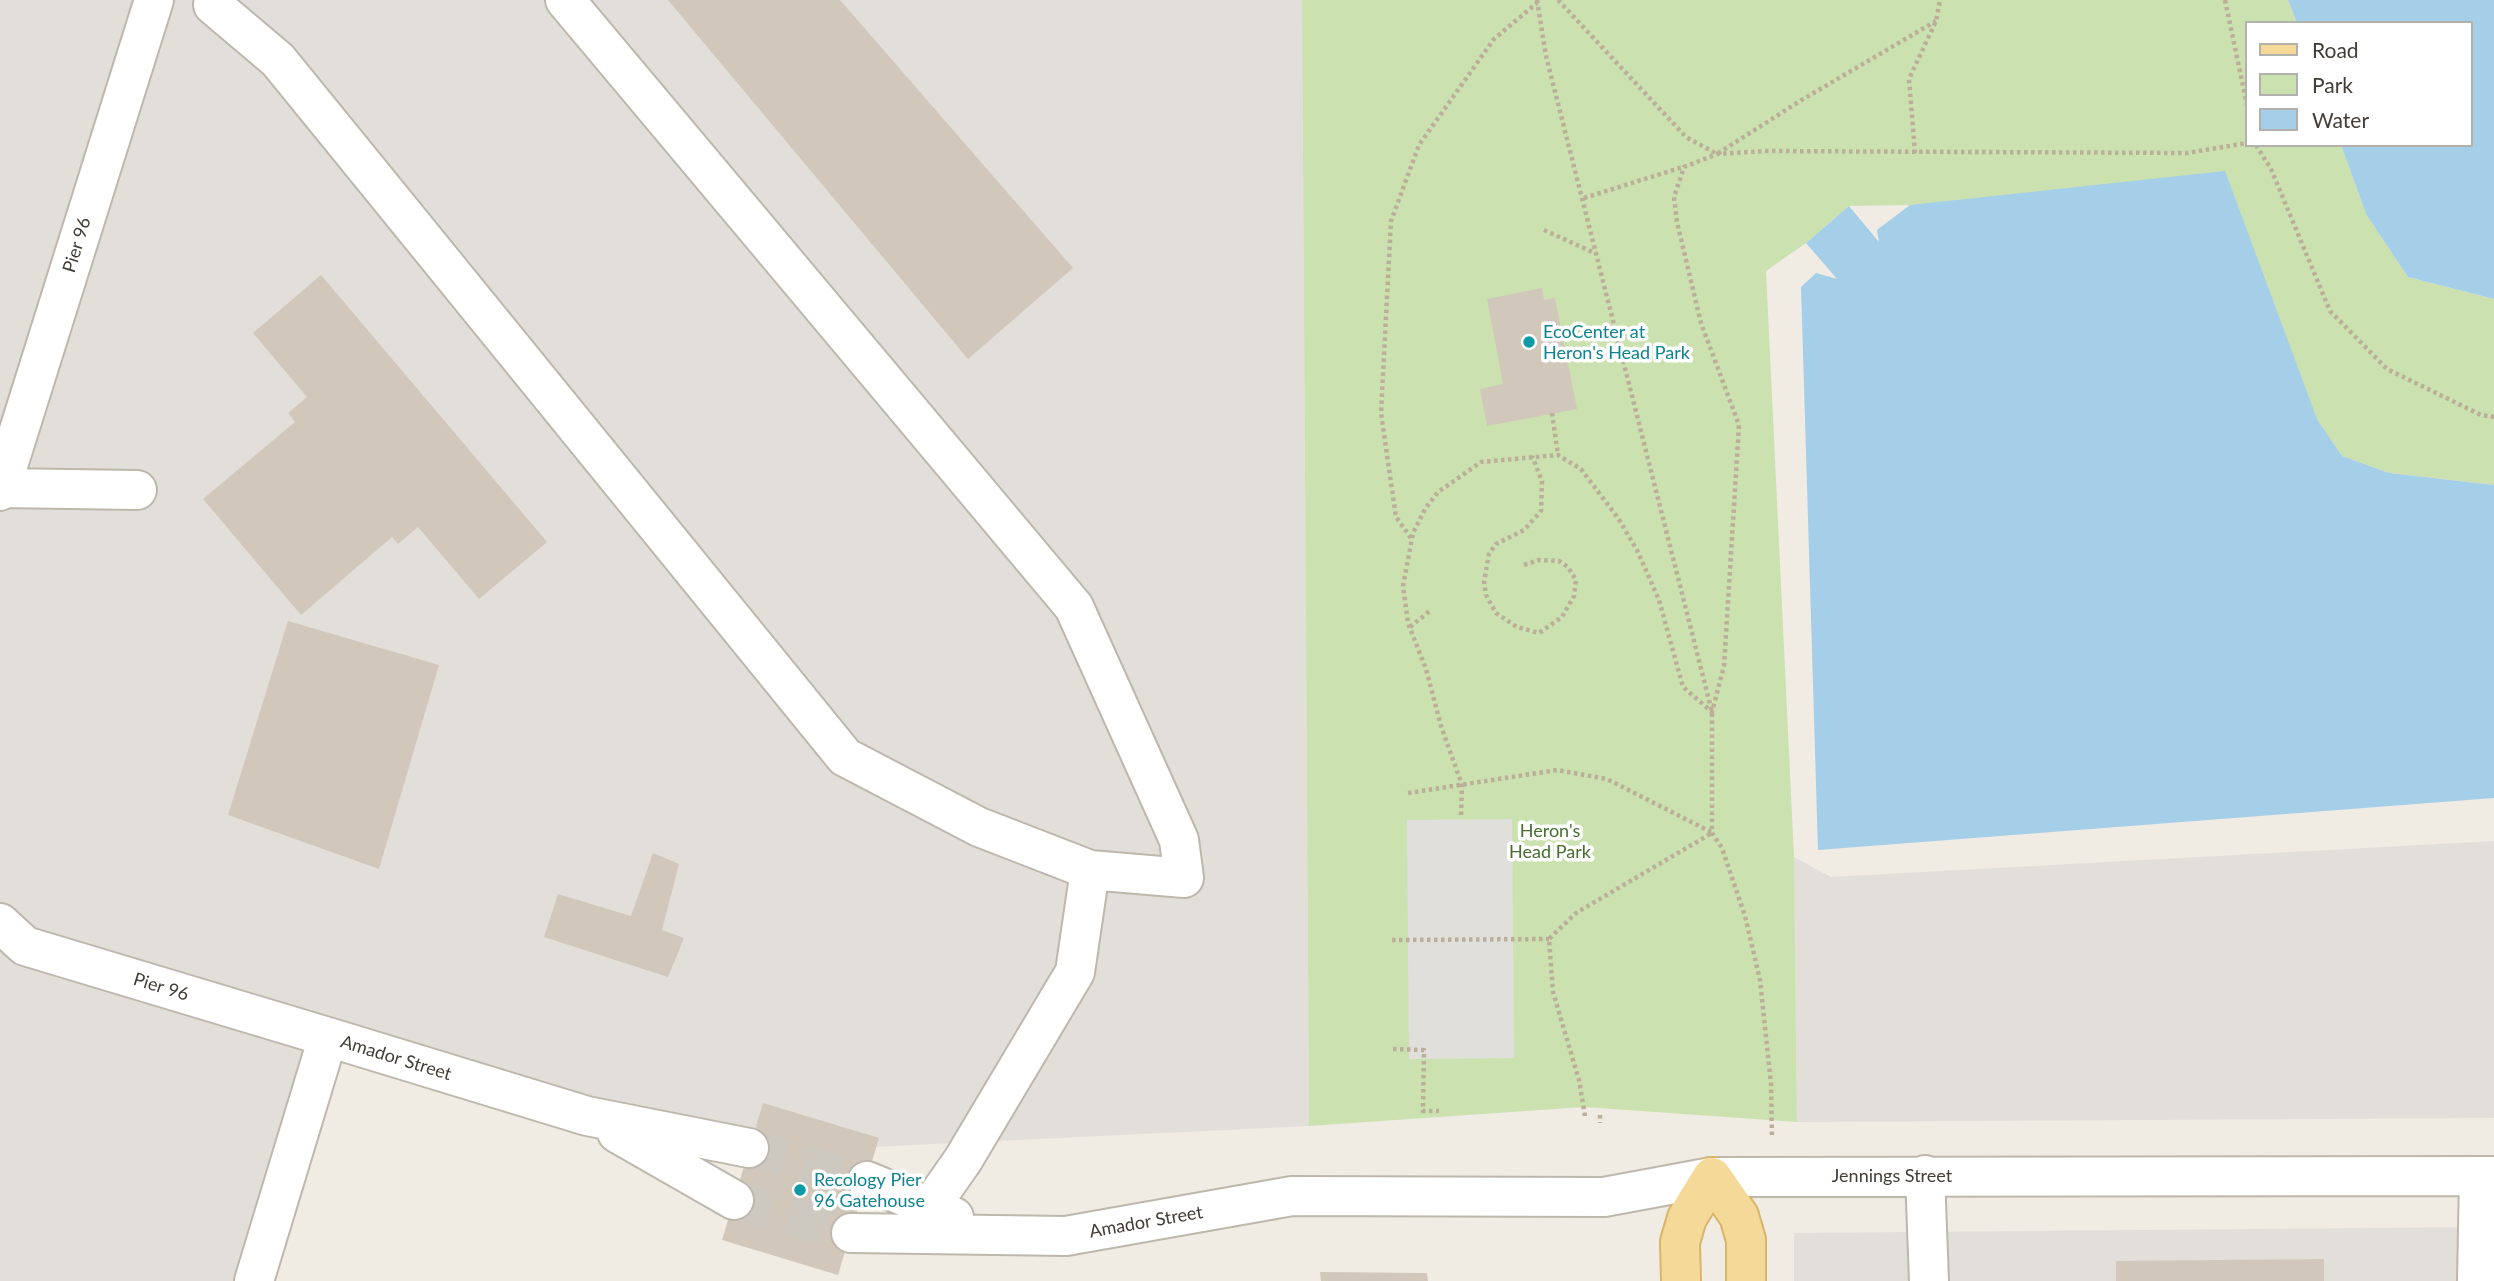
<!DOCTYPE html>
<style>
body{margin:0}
#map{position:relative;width:2494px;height:1281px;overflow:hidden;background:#f0ece4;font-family:Lato,sans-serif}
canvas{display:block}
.legend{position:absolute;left:2245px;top:21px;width:228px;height:126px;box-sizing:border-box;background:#fff;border:2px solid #b3b1ae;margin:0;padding:9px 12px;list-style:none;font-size:21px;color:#423c35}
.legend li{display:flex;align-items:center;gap:14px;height:35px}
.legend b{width:35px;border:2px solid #b3b1ae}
</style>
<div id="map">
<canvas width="2494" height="1281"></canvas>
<ul class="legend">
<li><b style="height:9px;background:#f5d999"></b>Road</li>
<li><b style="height:19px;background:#cce1b0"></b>Park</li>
<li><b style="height:19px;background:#a5cee9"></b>Water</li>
</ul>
</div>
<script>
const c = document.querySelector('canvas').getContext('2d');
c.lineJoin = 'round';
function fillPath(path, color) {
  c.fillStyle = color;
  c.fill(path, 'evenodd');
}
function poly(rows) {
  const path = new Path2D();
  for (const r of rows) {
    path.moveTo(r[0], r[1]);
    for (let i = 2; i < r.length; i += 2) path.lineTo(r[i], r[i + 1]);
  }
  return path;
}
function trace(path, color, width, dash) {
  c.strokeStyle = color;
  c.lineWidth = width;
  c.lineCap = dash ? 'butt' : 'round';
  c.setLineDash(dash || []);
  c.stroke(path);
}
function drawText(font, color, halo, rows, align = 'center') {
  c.font = font + ' Lato,sans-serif';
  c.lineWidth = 7;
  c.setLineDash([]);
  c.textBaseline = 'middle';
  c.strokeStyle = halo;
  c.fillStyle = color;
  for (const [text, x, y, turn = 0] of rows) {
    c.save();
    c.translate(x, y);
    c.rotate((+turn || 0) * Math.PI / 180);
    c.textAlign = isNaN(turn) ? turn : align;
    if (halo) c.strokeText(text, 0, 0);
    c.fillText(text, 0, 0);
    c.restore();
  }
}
const industrial = poly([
 [0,0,1302,0,1309,1126,683,1156,328,1037,254,1281,0,1281],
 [2494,841,2494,1118,1797,1122,1794,857,1831,877],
 [2494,1227,2494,1281,1794,1281,1794,1233]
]);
const green = poly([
 [1302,0,2288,0,2297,23,2247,23,2247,145,2341,145,2366,214,2408,277,2494,299,2494,485,2389,473,2342,456,2317,419,1910,205,1849,206,1806,243,1766,271,1794,857,1797,1122,1584,1107,1309,1126]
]);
const parking = poly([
 [1512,819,1514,1058,1409,1059,1407,820]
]);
const water = poly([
 [2288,0,2494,0,2494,299,2408,277,2366,214,2341,145,2471,145,2471,23,2297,23],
 [2225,171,2317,419,2342,456,2389,473,2494,485,2494,798,1818,850,1801,287,1816,273,1837,279,1806,243,1849,206,1879,242,1877,230,1910,205]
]);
const building = poly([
 [668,0,840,0,1073,268,968,359],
 [321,275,547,542,479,599,418,527,398,544,392,537,301,615,203,499,295,422,288,413,307,397,253,333],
 [1542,288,1544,300,1555,298,1577,409,1487,426,1480,389,1503,384,1487,299],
 [288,621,439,665,379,869,228,815],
 [653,853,679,864,662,930,684,938,668,977,544,937,558,894,631,916],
 [763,1103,879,1138,838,1275,722,1240],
 [2324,1259,2324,1281,2116,1281,2116,1261],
 [1320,1272,1427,1273,1428,1281,1321,1281]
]);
const minorTunnel = poly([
 [749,1148,867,1181],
 [734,1200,851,1233]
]);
const path = poly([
 [1537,0,1546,56,1712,712,1712,833,1722,848,1745,916,1760,980,1771,1084,1772,1138],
 [1558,0,1686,137,1717,154,1800,101,1936,21],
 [2225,0,2247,105],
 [2256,145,2271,169,2330,311,2387,369,2481,415,2494,417],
 [1915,153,1909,79,1936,21,1940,0],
 [1584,198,1683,167],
 [1544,230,1597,254],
 [1552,413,1558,455],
 [1411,538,1396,517,1381,413,1391,221,1419,145,1494,39,1537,3],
 [1524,565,1539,560,1559,561,1568,567,1576,580,1574,596,1562,617,1539,633,1517,627,1496,613,1486,595,1484,582,1489,554,1496,544,1524,530,1541,511,1542,481,1532,456],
 [1410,627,1431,610],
 [1408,793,1557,770,1607,779,1711,832],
 [1461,815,1462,785,1441,726,1426,669,1408,623,1403,586,1413,533,1425,509,1438,492,1481,462,1558,455,1581,469,1618,518,1637,550,1659,600,1683,687,1712,712,1724,666,1739,425,1701,323,1677,222,1674,197,1684,167,1717,154,1765,151,2187,153,2247,143],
 [1392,940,1549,939],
 [1393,1049,1424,1050,1423,1111,1439,1111],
 [1600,1115,1600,1123],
 [1585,1116,1579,1080,1553,992,1549,939,1576,913,1712,833]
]);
const minor = poly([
 [213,5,278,60,845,757,979,827,1090,870,1184,878,1179,840,1074,607,565,0],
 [1,488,137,490],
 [0,491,154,0],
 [0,923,25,946,328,1037],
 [617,1133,734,1200],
 [1925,1175,1929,1281],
 [867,1181,954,1217],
 [930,1207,963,1160,1075,972,1090,870],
 [851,1233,1066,1236,1292,1196,1604,1197,1712,1177,2494,1176],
 [254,1281,328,1037,587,1116,749,1148],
 [2477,1281,2479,1176]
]);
const major = poly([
 [1681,1281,1680,1242,1687,1218,1712,1177,1739,1216,1746,1240,1746,1281]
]);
const markers = [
 [1529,342,7,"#0f9aa8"],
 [800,1190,7,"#0f9aa8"]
];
const streetNames = [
 ["Pier 96",77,245,-73],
 ["Pier 96",161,987,17],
 ["Amador Street",396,1058,17],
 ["Jennings Street",1892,1176],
 ["Amador Street",1146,1222,-10]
];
const cultureNames = [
 ["EcoCenter at",1543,332],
 ["Heron's Head Park",1543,353],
 ["Recology Pier",814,1180],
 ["96 Gatehouse",814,1201]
];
const parkNames = [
 ["Heron's",1550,831],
 ["Head Park",1550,852]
];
fillPath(industrial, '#e2ded9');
fillPath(green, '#cce1b0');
fillPath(parking, '#e1dfdc');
fillPath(water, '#a5cee9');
fillPath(building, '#d1c8bb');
trace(minorTunnel, '#cdc9c1', 38, [38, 19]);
trace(minor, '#beb7ab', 42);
trace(major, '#d8b56b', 42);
trace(path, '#bbaf9a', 4.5, [3.5, 3.5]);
trace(minor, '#fff', 38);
trace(major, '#f5d999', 38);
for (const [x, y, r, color] of markers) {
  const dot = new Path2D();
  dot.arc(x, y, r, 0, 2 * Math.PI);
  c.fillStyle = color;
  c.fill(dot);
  trace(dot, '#fff', 2.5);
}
drawText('18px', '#423c35', '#fff', streetNames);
drawText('18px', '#0d838f', '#fff', cultureNames, 'left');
drawText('18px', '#476e2e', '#fff', parkNames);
</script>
